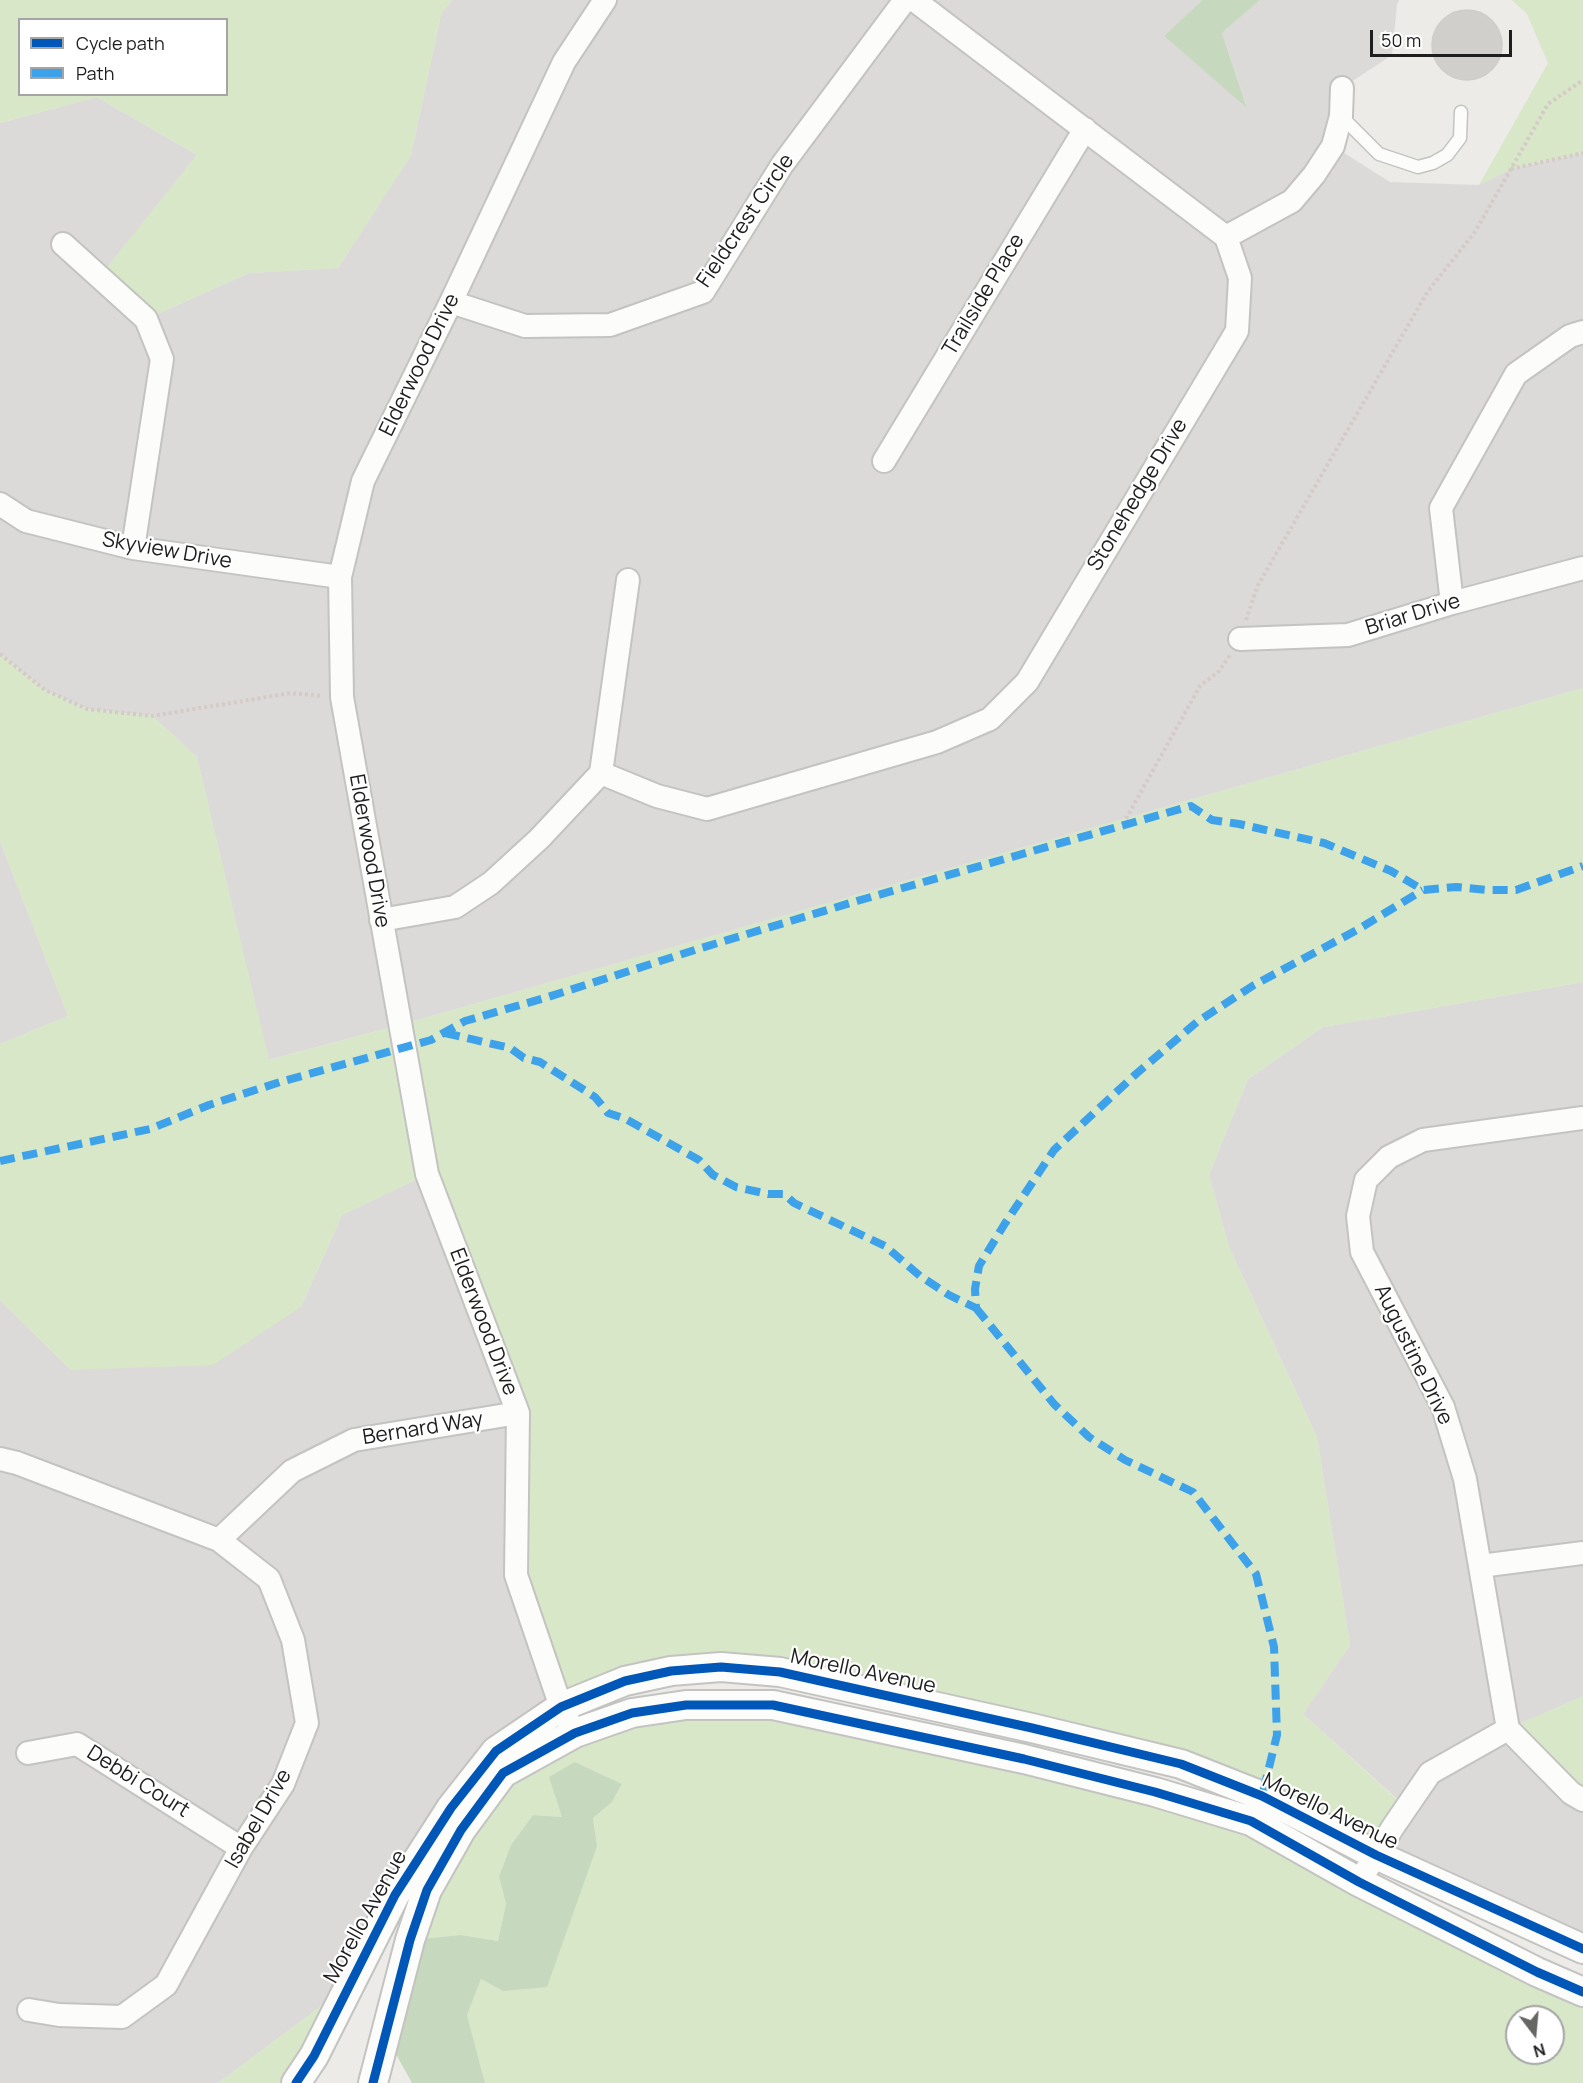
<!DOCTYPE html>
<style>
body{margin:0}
#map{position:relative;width:1583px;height:2083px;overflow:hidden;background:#ecebe7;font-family:Manrope,sans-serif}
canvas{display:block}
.legend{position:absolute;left:18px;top:18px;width:210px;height:78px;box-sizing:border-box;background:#fff;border:2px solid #a5a5a5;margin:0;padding:8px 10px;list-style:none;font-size:18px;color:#1e1e1e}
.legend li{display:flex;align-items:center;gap:12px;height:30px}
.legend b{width:30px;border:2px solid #a5a5a5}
.north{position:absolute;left:1505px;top:2005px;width:60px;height:60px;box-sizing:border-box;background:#fff;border:2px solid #a5a5a5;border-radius:50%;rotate:164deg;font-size:16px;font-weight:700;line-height:24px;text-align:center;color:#1e1e1e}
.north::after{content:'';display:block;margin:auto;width:21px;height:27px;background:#666664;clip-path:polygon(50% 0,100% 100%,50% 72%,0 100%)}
.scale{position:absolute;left:1370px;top:30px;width:142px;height:27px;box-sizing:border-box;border:3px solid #1e1e1e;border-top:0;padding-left:8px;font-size:18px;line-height:21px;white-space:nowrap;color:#1e1e1e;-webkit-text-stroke:4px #fff;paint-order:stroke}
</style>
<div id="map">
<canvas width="1583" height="2083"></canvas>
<ul class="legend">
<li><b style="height:8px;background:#0057b8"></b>Cycle path</li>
<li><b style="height:8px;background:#3da2ea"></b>Path</li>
</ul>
<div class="north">N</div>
<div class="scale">50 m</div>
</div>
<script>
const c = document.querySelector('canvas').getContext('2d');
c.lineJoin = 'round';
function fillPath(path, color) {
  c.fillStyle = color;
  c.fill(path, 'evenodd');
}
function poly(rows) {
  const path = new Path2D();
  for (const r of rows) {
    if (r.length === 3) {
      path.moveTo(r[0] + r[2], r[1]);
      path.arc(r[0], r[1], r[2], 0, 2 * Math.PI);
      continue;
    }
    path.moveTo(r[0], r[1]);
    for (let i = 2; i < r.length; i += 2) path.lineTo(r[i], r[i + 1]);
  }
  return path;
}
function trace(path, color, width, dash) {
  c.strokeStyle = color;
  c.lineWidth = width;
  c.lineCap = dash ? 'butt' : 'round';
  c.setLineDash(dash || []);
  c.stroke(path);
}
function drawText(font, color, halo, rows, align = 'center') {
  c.font = font + ' Manrope,sans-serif';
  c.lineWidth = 4.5;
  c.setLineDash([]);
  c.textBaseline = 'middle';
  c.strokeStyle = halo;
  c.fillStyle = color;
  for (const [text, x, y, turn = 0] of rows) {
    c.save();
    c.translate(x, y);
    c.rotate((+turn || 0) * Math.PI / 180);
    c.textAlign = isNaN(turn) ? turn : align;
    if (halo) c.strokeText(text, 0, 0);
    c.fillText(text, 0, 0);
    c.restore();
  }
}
const residential = poly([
 [452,0,1202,0,1164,36,1247,107,1222,33,1260,0,1399,0,1397,5,1392,55,1342,88,1333,146,1390,182,1478,185,1511,169,1583,153,1583,688,400,1025,268,1060,197,757,152,716,87,709,45,690,0,654,0,123,97,97,197,155,100,277,146,319,249,273,338,268,411,155,441,14],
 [0,841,68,1016,0,1044],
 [1583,982,1583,1696,1508,1729,1583,1800,1583,1949,1373,1853,1406,1807,1303,1714,1350,1645,1317,1437,1229,1247,1209,1175,1248,1079,1323,1027],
 [427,1174,518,1413,561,1707,496,1751,348,1986,218,2083,0,2083,0,1300,71,1370,301,1307,342,1215]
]);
const grass = poly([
 [0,0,452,0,441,14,411,155,338,268,249,273,146,319,99,277,197,155,97,97,0,123],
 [20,20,226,20,226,94,20,94],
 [1512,0,1583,0,1583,153,1511,169,1479,185,1548,63,1527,14],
 [0,654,45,690,86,709,152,716,197,757,269,1060,400,1025,1583,688,1583,982,1323,1027,1248,1079,1209,1175,1229,1247,1317,1437,1350,1645,1303,1714,1406,1808,1373,1853,1262,1796,721,1667,561,1707,516,1575,518,1413,426,1175,342,1215,301,1307,213,1365,71,1370,0,1300,0,1044,68,1016,0,841],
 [1583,1696,1583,1800,1508,1729],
 [773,1705,1155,1792,1583,1992,1583,2083,485,2083,467,2015,481,1979,503,1991,597,1846,593,1818,612,1802,622,1784,575,1762,562,1817,533,1815,511,1845,499,1875,506,1904,498,1941,461,1935,410,1940,503,1773,575,1733],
 [1517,2017,1553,2017,1553,2053,1517,2053],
 [348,1986,296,2083,218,2083]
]);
const forest = poly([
 [1202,0,1260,0,1222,33,1247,108,1164,36],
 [575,1762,622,1784,612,1802,593,1818,597,1846,547,1987,503,1991,481,1979,467,2015,485,2083,412,2083,386,2036,410,1940,461,1935,498,1941,506,1904,499,1876,511,1845,533,1815,562,1817,549,1777]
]);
const building = poly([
 [1467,45,35]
]);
const path = poly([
 [1511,169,1583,153],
 [1246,620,1258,585,1428,291,1475,232,1548,104,1583,80],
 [0,654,45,690,87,709,152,716,291,693,322,696],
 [1123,824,1200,686,1219,671,1231,654]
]);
const service = poly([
 [1341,116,1379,154,1418,167,1433,163,1447,155,1460,138,1461,112]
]);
const minor = poly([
 [1226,237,1292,201,1314,175,1333,146,1341,116,1342,88],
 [63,244,146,319,162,359,133,548],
 [451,302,525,326,610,325,703,292,782,165,905,0],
 [884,461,1085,129],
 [0,504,26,521,133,548,340,577],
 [1452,603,1441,508,1516,374,1570,336,1583,332],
 [1240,639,1348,635,1452,603,1583,568],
 [601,773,657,796,707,809,937,742,990,719,1027,682,1237,331,1240,278,1226,237,914,0],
 [381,920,455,907,491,883,539,839,601,773,628,580],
 [1583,1118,1423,1140,1389,1157,1366,1180,1358,1216,1362,1252,1443,1407,1465,1479,1508,1729,1571,1793,1583,1800],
 [0,1459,17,1463,219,1540,269,1579,293,1640,307,1723,283,1784,241,1848,166,1985,122,2017,59,2015,29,2010],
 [219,1540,292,1471,354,1440,518,1413],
 [1480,1566,1583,1553],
 [569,1722,561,1707,516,1575,518,1413,427,1174,342,697,340,577,363,481,451,302,564,62,605,0],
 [28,1753,77,1744,241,1848],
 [1359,1882,1393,1827,1430,1773,1508,1729]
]);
const tertiary = poly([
 [296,2083,314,2056,395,1895,451,1808,496,1751,561,1707,625,1681,671,1671,721,1667,780,1672,1032,1728,1181,1764,1262,1796,1376,1855,1583,1949],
 [373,2083,410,1940,427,1890,461,1830,503,1773,575,1733,632,1713,686,1705,773,1705,1024,1759,1155,1792,1251,1821,1359,1882,1537,1972,1583,1992]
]);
const quiet = poly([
 [445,1033,510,1048,524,1058,540,1062,595,1097,608,1113,626,1119,699,1160,713,1175,736,1187,768,1194,784,1194,794,1203,885,1246,920,1276,949,1295,976,1308,975,1289,979,1266,1004,1225,1054,1150,1136,1074,1197,1022,1254,985,1357,930,1423,890],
 [0,1161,150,1129,209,1105,280,1082,431,1040,465,1021,548,997,701,948,857,901,1191,806,1212,820,1239,824,1324,843,1391,871,1423,890,1456,887,1487,890,1516,890,1583,866],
 [976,1308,1054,1404,1089,1437,1125,1460,1193,1492,1256,1574,1274,1647,1277,1735,1262,1796]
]);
const cycleway = poly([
 [296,2083,314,2056,395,1895,451,1808,496,1751,561,1707,625,1681,671,1671,721,1667,780,1672,1032,1728,1181,1764,1262,1796,1376,1855,1583,1949],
 [373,2083,410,1940,427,1890,461,1830,503,1773,575,1733,632,1713,686,1705,773,1705,1024,1759,1155,1792,1251,1821,1359,1882,1537,1972,1583,1992]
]);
const streetNames = [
 ["Fieldcrest Circle",746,221,-56],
 ["Trailside Place",984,295,-59],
 ["Elderwood Drive",420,365,-64],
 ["Stonehedge Drive",1138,495,-59],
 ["Skyview Drive",167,551,10],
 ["Briar Drive",1413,615,-17],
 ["Elderwood Drive",369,851,80],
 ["Elderwood Drive",483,1322,69],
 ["Augustine Drive",1413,1355,64],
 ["Bernard Way",423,1429,-9],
 ["Morello Avenue",863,1672,12],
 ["Debbi Court",138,1782,32],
 ["Morello Avenue",1330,1812,26],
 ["Isabel Drive",259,1819,-60],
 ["Morello Avenue",366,1917,-61]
];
fillPath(residential, '#dbdad8');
fillPath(grass, '#d7e7c8');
fillPath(forest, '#c6d8be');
fillPath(building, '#d0cfcc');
trace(building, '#cfcdc9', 1.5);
trace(service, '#c3c3c1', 15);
trace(minor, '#c3c3c1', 26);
trace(tertiary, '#c3c3c1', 32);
trace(path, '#d5cac7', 4, [3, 3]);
trace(service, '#fcfcfb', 12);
trace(minor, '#fcfcfb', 22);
trace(tertiary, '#fcfcfb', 28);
trace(quiet, '#3da2ea', 8, [15, 8]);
trace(cycleway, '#0057b8', 9);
drawText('21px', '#1e1e1e', '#fff', streetNames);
</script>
